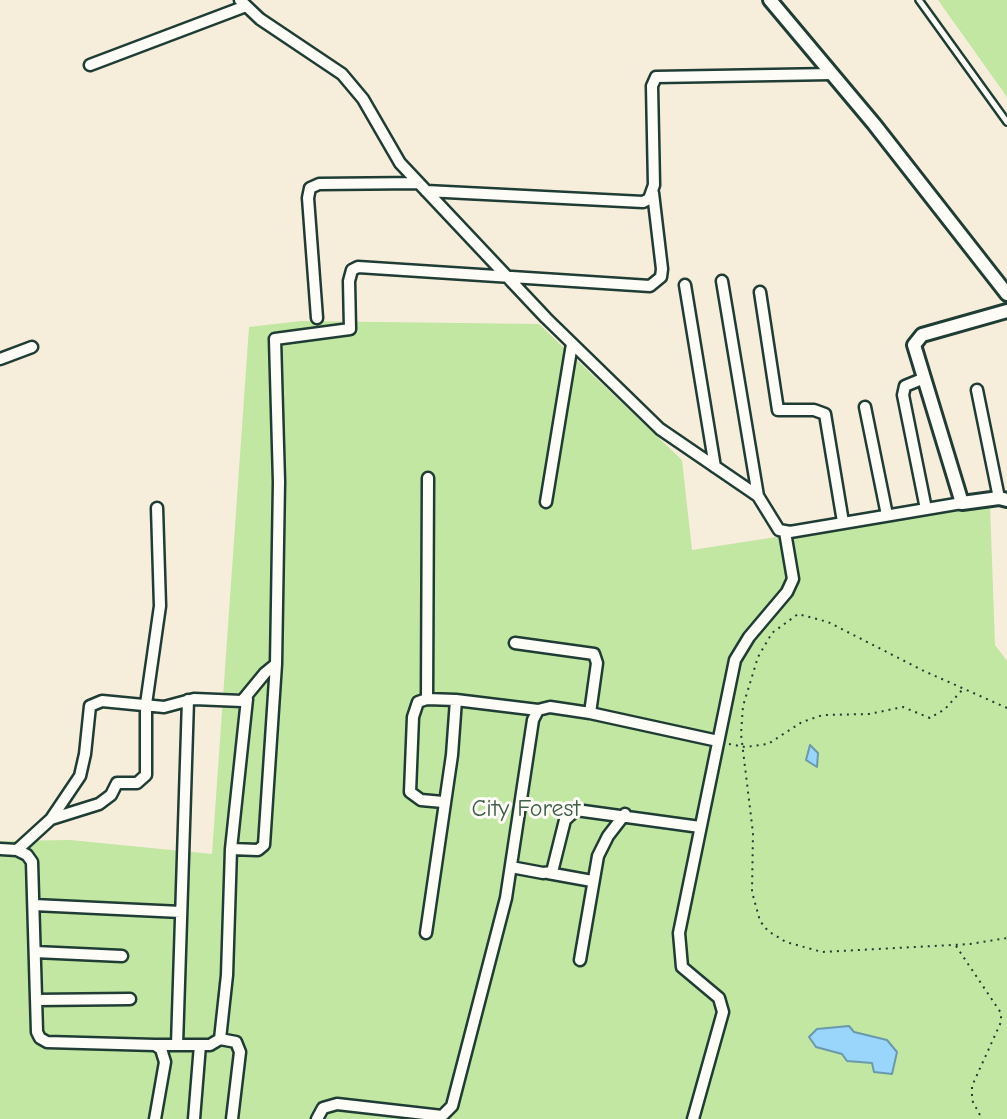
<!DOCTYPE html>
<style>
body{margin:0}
canvas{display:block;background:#f6eddb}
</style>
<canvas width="1007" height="1119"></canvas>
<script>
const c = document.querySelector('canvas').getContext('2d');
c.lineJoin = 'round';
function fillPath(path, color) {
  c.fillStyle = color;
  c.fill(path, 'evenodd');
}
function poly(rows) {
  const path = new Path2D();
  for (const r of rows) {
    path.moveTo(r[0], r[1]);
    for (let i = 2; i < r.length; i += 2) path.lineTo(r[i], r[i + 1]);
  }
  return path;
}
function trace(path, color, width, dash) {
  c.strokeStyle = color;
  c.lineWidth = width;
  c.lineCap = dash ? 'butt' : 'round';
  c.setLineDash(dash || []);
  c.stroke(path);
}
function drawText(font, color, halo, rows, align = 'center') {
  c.font = font + ' "Comic Neue",sans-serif';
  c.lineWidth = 6;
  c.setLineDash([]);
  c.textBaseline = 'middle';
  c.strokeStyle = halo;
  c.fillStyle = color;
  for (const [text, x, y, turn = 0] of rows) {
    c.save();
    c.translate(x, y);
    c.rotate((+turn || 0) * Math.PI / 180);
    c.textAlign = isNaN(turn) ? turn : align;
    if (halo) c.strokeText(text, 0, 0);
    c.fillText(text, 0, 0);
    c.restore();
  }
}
const green = poly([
 [938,0,1007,0,1007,97],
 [301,321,539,324,682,460,692,550,990,504,995,645,1007,661,1007,1119,0,1119,0,841,70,840,212,854,249,327]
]);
const water = poly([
 [810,745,818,753,817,767,806,760,810,745],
 [849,1026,854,1032,887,1040,897,1052,892,1074,874,1072,872,1063,847,1061,842,1054,816,1047,809,1037,817,1029,849,1026]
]);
const path = poly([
 [1007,708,924,671,828,622,798,614,772,633,758,657,743,706,741,734,753,833,752,892,760,921,768,931,786,942,822,952,970,944,1007,938],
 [729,744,745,747,768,744,802,722,823,715,869,714,903,707,930,718,945,709,963,689],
 [956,946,1001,1013,1001,1022,972,1086,972,1100,982,1119]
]);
const service = poly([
 [919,0,1007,122]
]);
const minor = poly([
 [240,0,260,19,342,74,363,99,400,163,546,318,660,429,758,496,779,530,790,532,962,503],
 [90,65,246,6],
 [426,191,643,202,649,199,654,185,652,86,656,77,832,74],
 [722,281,758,496],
 [685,285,715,467],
 [760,292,778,410,814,410,825,414,843,522],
 [317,318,308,198,310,188,319,184,419,183],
 [0,359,32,347],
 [922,379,905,386,903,395,926,509],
 [977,390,999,498],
 [865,407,887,515],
 [546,502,572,344],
 [515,643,594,654,597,663,590,713],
 [427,699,428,478],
 [443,802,421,800,410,792,413,717,418,702,427,699,456,700,538,710],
 [51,819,99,804,111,795,117,783,137,783,146,775,146,704,160,606,157,508],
 [0,849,17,850,27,855,32,862,37,1032,40,1038,47,1042,155,1045,161,1049,165,1062,155,1119],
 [231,849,258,850,264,845,276,664,279,482,275,339,350,329,349,281,352,270,358,267,650,286,661,277,662,269,653,193],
 [17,850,51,819,80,776,85,754,90,706,102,701,164,707,194,699,242,701,265,673,276,664],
 [511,867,543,873,552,872,565,820,576,810,700,827],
 [548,873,592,881],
 [34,905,181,912],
 [426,933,452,755,456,700],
 [35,952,122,956],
 [580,960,598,856,608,836,625,814],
 [36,1000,130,999],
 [220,1039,236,1042,240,1052,232,1119],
 [155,1045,210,1045,220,1039,227,975,231,849,247,699],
 [177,1045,188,700],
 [194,1119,200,1045],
 [317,1119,323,1108,337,1104,442,1116,452,1106,506,898,533,720,538,710,550,707,590,713,718,741],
 [693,1119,723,1012,719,998,682,967,679,933,735,660,749,637,787,592,793,579,785,532]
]);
const tertiary = poly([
 [770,0,874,124,1007,294],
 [1007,311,922,335,914,345,962,503,999,498,1007,500]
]);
const parkNames = [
 ["City Forest",526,809]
];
fillPath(green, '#c2e7a2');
fillPath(water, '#9ad6fb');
trace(water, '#6999ab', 2);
trace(service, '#1f3d34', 10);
trace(minor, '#1f3d34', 15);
trace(tertiary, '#1f3d34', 18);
trace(path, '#1f3d34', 2, [2, 5]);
trace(service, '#fdfcf7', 5);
trace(minor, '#fdfcf7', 10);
trace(tertiary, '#fdfcf7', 12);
drawText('24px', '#405f4a', '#fdfcf7', parkNames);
</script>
